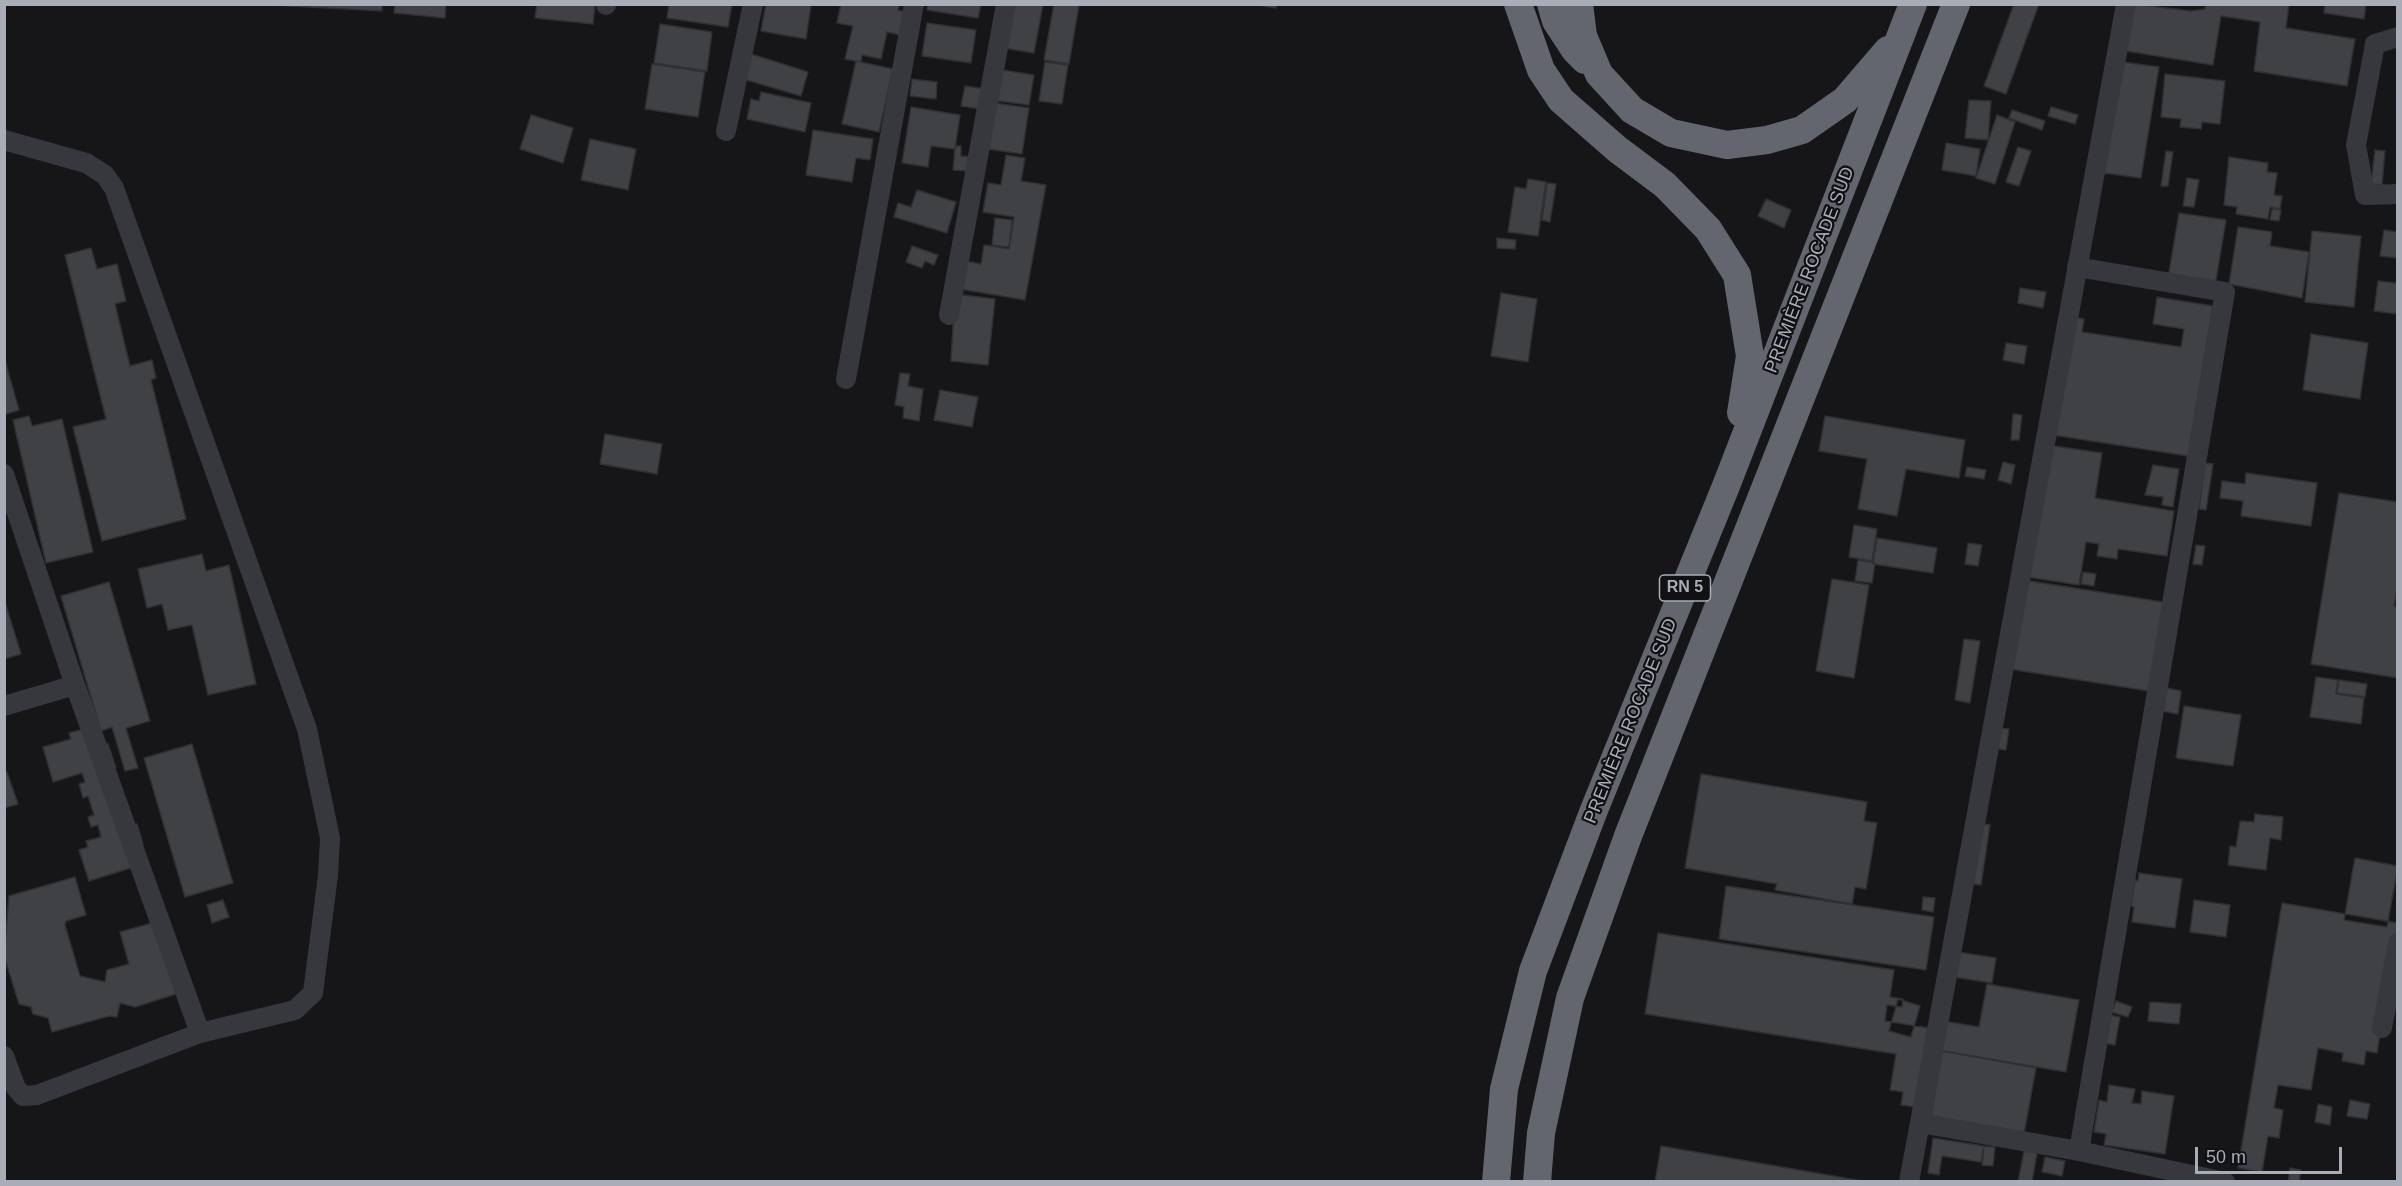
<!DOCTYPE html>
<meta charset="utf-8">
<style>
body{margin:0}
#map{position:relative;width:2402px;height:1186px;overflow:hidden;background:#161618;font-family:Arial,sans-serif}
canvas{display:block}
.frame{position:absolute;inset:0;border:6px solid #a8adb8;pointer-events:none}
.scale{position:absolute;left:2195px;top:1147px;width:147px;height:27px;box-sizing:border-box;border:3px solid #a8adb8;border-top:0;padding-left:8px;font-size:18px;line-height:21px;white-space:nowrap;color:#a8adb8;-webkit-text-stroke:4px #111113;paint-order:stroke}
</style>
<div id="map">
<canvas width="2402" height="1186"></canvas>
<div class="frame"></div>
<div class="scale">50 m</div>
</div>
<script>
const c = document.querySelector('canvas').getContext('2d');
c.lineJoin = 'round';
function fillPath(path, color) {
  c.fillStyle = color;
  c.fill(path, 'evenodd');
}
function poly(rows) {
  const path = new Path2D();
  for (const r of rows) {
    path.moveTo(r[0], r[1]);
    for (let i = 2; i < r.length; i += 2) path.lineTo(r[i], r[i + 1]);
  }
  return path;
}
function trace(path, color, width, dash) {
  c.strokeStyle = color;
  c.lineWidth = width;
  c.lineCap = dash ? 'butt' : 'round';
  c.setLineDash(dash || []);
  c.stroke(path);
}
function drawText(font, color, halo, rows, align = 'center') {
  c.font = font + ' Arial,sans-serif';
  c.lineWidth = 4.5;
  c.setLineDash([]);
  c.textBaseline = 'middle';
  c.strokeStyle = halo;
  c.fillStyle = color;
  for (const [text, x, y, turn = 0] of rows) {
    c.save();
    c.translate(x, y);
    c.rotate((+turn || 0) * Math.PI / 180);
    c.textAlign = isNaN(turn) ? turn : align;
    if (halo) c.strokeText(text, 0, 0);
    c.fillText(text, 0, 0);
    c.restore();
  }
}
const building = poly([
 [254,4,382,4,382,11,254,4],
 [395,4,446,4,445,18,394,13,395,4],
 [537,4,595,4,593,24,535,18,537,4],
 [669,4,732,4,728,27,667,18,669,4],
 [766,4,811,5,806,39,761,31,766,4],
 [841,4,900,4,898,10,905,12,900,35,887,32,881,59,862,55,861,62,845,59,853,26,837,23,841,4],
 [928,4,981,4,978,18,927,10,928,4],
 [1011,4,1043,4,1034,53,1003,48,1011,4],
 [1054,4,1079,5,1069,64,1044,60,1054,4],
 [1252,4,1276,4,1276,8,1252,4],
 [2014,4,2039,4,2006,94,1984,86,2014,4],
 [2133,4,2191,11,2205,9,2206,4,2289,4,2286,28,2355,39,2347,86,2254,71,2260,22,2221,16,2213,65,2126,51,2133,4],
 [2325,4,2366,4,2364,19,2324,13,2325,4],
 [927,23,976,30,971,63,922,56,927,23],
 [660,24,712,32,707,71,654,63,660,24],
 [751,54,808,72,801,96,743,79,751,54],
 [856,61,893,69,879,132,842,124,856,61],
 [1045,62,1068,65,1062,104,1039,101,1045,62],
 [2123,62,2159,67,2141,178,2104,173,2123,62],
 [652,64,705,72,698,117,645,109,652,64],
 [996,69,1034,75,1029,105,991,100,996,69],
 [2165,74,2225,81,2220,124,2202,122,2201,129,2180,127,2181,119,2161,117,2165,74],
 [912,79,937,82,936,99,910,96,912,79],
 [965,86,984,89,981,109,961,106,965,86],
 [761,92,811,103,805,132,747,119,751,99,759,101,761,92],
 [1969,100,1991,101,1988,140,1965,138,1969,100],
 [988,102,1029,108,1022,154,981,148,988,102],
 [911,107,960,115,955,149,931,146,928,167,902,163,911,107],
 [2051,107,2078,115,2075,124,2048,116,2051,107],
 [2012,110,2045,121,2042,130,2009,118,2012,110],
 [531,115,573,128,563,163,520,149,531,115],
 [1997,115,2015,122,1995,184,1976,178,1997,115],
 [813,130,873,139,870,160,856,158,852,182,806,175,813,130],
 [590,139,636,149,628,190,581,180,590,139],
 [1946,143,1980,149,1976,176,1942,170,1946,143],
 [955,146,961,146,961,156,971,157,970,171,953,170,955,146],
 [2018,147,2031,151,2019,186,2006,182,2018,147],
 [2375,150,2385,151,2382,185,2371,184,2375,150],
 [2166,151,2173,152,2168,186,2161,186,2166,151],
 [1006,155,1025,158,1021,181,1046,185,1025,300,960,289,965,261,981,264,984,245,1009,249,1014,217,983,212,988,183,1001,185,1006,155],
 [2229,157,2268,163,2267,172,2277,173,2274,195,2282,196,2280,209,2270,207,2268,219,2236,214,2237,207,2224,205,2229,157],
 [2187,178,2199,180,2194,207,2183,206,2187,178],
 [1528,179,1546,182,1538,236,1508,232,1515,187,1526,189,1528,179],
 [1547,183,1556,184,1550,222,1542,220,1547,183],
 [917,190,956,202,947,233,894,217,898,203,911,207,917,190],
 [1766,199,1791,210,1784,228,1758,216,1766,199],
 [2272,209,2281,210,2279,221,2270,220,2272,209],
 [2179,213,2226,220,2214,292,2167,284,2179,213],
 [995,218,1012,220,1009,247,992,245,995,218],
 [2238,227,2272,232,2270,246,2309,252,2302,298,2229,284,2238,227],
 [2384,230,2398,232,2398,258,2380,256,2384,230],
 [2312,231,2361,236,2354,307,2305,302,2312,231],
 [1497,238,1516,240,1515,249,1497,248,1497,238],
 [912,246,938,255,934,265,925,261,922,268,906,262,912,246],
 [91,248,97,269,117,264,126,301,115,304,130,366,152,360,156,378,151,380,186,519,102,541,73,427,106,419,65,255,91,248],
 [2398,269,2398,314,2374,311,2378,281,2396,283,2398,269],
 [2020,288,2046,292,2043,308,2018,303,2020,288],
 [1501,293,1537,299,1528,362,1491,356,1501,293],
 [955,294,995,299,988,365,951,361,955,294],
 [2157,297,2213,306,2188,456,2053,435,2071,317,2084,319,2082,332,2181,347,2184,329,2153,324,2157,297],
 [2311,334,2368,343,2360,399,2303,390,2311,334],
 [2006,343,2027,346,2024,364,2003,360,2006,343],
 [4,357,19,410,4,415,4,357],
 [900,373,910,374,908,386,923,389,919,421,903,418,904,407,895,405,900,373],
 [940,390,978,397,972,427,934,420,940,390],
 [2013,414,2022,415,2019,440,2011,440,2013,414],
 [29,416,32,426,62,419,93,552,46,563,13,420,29,416],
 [1825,416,1965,440,1959,478,1906,469,1897,516,1858,509,1867,459,1819,451,1825,416],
 [605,434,662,444,657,474,600,464,605,434],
 [2047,445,2102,453,2095,498,2174,511,2167,556,2118,549,2117,559,2097,556,2099,544,2086,542,2079,585,2027,577,2047,445],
 [2003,462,2015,465,2011,484,1998,480,2003,462],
 [2205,463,2213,464,2206,510,2199,509,2205,463],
 [2153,465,2179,469,2173,507,2162,505,2163,497,2145,495,2153,465],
 [1967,467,1986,470,1984,479,1965,476,1967,467],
 [2246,473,2317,483,2311,526,2241,516,2243,501,2220,498,2222,481,2245,484,2246,473],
 [2339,493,2398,502,2398,584,2394,606,2398,607,2398,678,2311,664,2339,493],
 [1854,525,1877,529,1872,561,1849,557,1854,525],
 [1877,538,1937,548,1933,573,1873,564,1877,538],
 [1968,543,1982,545,1978,566,1965,564,1968,543],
 [2196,545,2205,546,2202,565,2193,564,2196,545],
 [202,554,206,571,229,565,256,684,208,695,192,625,168,630,162,604,147,608,138,569,202,554],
 [1858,560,1875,563,1872,583,1855,581,1858,560],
 [2083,572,2096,574,2094,586,2081,584,2083,572],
 [1832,579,1869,585,1854,678,1816,671,1832,579],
 [2017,579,2163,602,2149,691,2003,668,2017,579],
 [109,582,150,721,126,728,138,768,125,771,112,727,101,731,61,596,109,582],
 [4,599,21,654,4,659,4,599],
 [1964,639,1980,641,1970,703,1955,700,1964,639],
 [2316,677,2338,680,2336,694,2364,698,2361,724,2310,717,2316,677],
 [2339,680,2367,684,2365,697,2337,693,2339,680],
 [2167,688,2181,691,2178,714,2162,711,2167,688],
 [2184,706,2241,715,2233,766,2176,758,2184,706],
 [91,727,97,747,108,744,116,768,112,769,130,827,137,824,143,844,132,848,137,866,89,881,79,850,88,847,86,841,101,837,98,825,91,827,88,817,94,815,88,796,83,798,79,784,85,782,82,773,53,782,43,747,71,739,69,733,91,727],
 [1997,728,2009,729,2006,750,1994,748,1997,728],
 [192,744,233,883,185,897,144,758,192,744],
 [7,772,18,804,4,808,4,773,7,772],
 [1701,774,1867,802,1864,821,1877,823,1866,889,1855,887,1852,904,1775,890,1777,884,1685,868,1701,774],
 [2255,814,2283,817,2281,840,2270,838,2266,870,2228,865,2230,846,2236,847,2240,821,2254,822,2255,814],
 [1973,822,1990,825,1981,885,1964,882,1973,822],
 [2355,858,2398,866,2387,927,2344,920,2355,858],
 [2139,873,2182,879,2175,928,2132,922,2134,907,2131,906,2135,880,2138,881,2139,873],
 [75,877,86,915,66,921,65,925,80,976,105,982,107,970,129,964,120,932,156,922,176,994,135,1007,120,1003,117,1017,109,1016,52,1032,48,1018,33,1014,31,1007,19,1004,4,956,9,896,75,877],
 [1726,886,1934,917,1926,970,1719,939,1726,886],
 [1923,897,1935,898,1933,912,1922,910,1923,897],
 [223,900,229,917,212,923,207,905,223,900],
 [2194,900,2230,905,2226,937,2190,932,2194,900],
 [2282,903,2398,923,2398,974,2381,1028,2377,1053,2366,1051,2364,1065,2342,1061,2343,1053,2318,1048,2311,1090,2278,1085,2274,1108,2283,1110,2279,1138,2268,1136,2262,1172,2238,1168,2282,903],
 [1658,933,1894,970,1890,997,1903,999,1902,1007,1887,1005,1885,1021,1928,1028,1915,1107,1901,1105,1903,1092,1890,1090,1896,1054,1645,1014,1658,933],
 [1951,951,1996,958,1992,983,1947,976,1951,951],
 [1987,984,2079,1000,2066,1072,1938,1050,1943,1021,1979,1027,1987,984],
 [1898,999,1920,1006,1911,1037,1889,1031,1898,999],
 [2116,1001,2132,1007,2128,1017,2112,1012,2116,1001],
 [2150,1002,2181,1004,2179,1024,2148,1021,2150,1002],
 [2103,1014,2120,1017,2115,1045,2098,1042,2103,1014],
 [1942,1051,2036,1068,2024,1134,1931,1116,1942,1051],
 [2109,1085,2135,1089,2132,1103,2141,1104,2142,1091,2174,1096,2165,1154,2104,1145,2106,1134,2094,1132,2099,1100,2107,1102,2109,1085],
 [2350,1100,2370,1104,2367,1119,2347,1116,2350,1100],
 [2318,1104,2332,1107,2330,1125,2315,1122,2318,1104],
 [1933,1138,1984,1146,1981,1162,1942,1156,1939,1175,1928,1173,1933,1138],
 [1661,1146,1868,1182,1655,1182,1661,1146],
 [1984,1146,1995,1147,1993,1166,1982,1165,1984,1146],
 [2024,1151,2037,1153,2032,1182,2018,1182,2024,1151],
 [2045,1157,2065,1161,2062,1176,2042,1172,2045,1157],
 [2290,1168,2301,1170,2299,1182,2288,1182,2290,1168]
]);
const minor = poly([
 [606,5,606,4],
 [2398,37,2375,44,2356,145,2365,195,2398,194],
 [726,131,753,4],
 [4,140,86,163,105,175,114,188,307,729,330,838,328,875,313,993,295,1010,200,1033,37,1095,23,1096,16,1088,4,1056],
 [2077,267,2225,292,2079,1151],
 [949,315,1006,4],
 [846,379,914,4],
 [4,474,75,685,200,1033],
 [4,706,75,685],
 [2382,1028,2398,943],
 [1920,1123,2079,1151,2225,1182],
 [1909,1182,2126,4]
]);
const highway = poly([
 [1518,4,1541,70,1561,100,1617,149,1665,185,1708,229,1737,275,1750,356,1741,413],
 [1551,4,1556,21,1575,50,1585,60],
 [1579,4,1583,36,1599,74,1632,110,1671,133,1727,145,1767,140,1802,130,1845,100,1888,50],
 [1496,1182,1504,1089,1533,971,1594,810,1726,486,1913,4],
 [1537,1182,1541,1133,1570,998,1628,836,1956,4]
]);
const shields = [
 [1685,588,51]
];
const shieldNames = [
 ["RN 5",1685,588]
];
const streetNames = [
 ["PREMIÈRE ROCADE SUD",1810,270,-69],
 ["PREMIÈRE ROCADE SUD",1631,721,-68]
];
fillPath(building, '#404145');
trace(building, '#303034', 1.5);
trace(minor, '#37383d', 20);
trace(highway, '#63666e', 28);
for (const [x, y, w] of shields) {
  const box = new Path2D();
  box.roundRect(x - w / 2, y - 13, w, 26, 4.5);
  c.fillStyle = '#111113';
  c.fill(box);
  trace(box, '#a8adb8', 1.5);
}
drawText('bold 16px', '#a8adb8', null, shieldNames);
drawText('18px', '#a8adb8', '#111113', streetNames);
</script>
